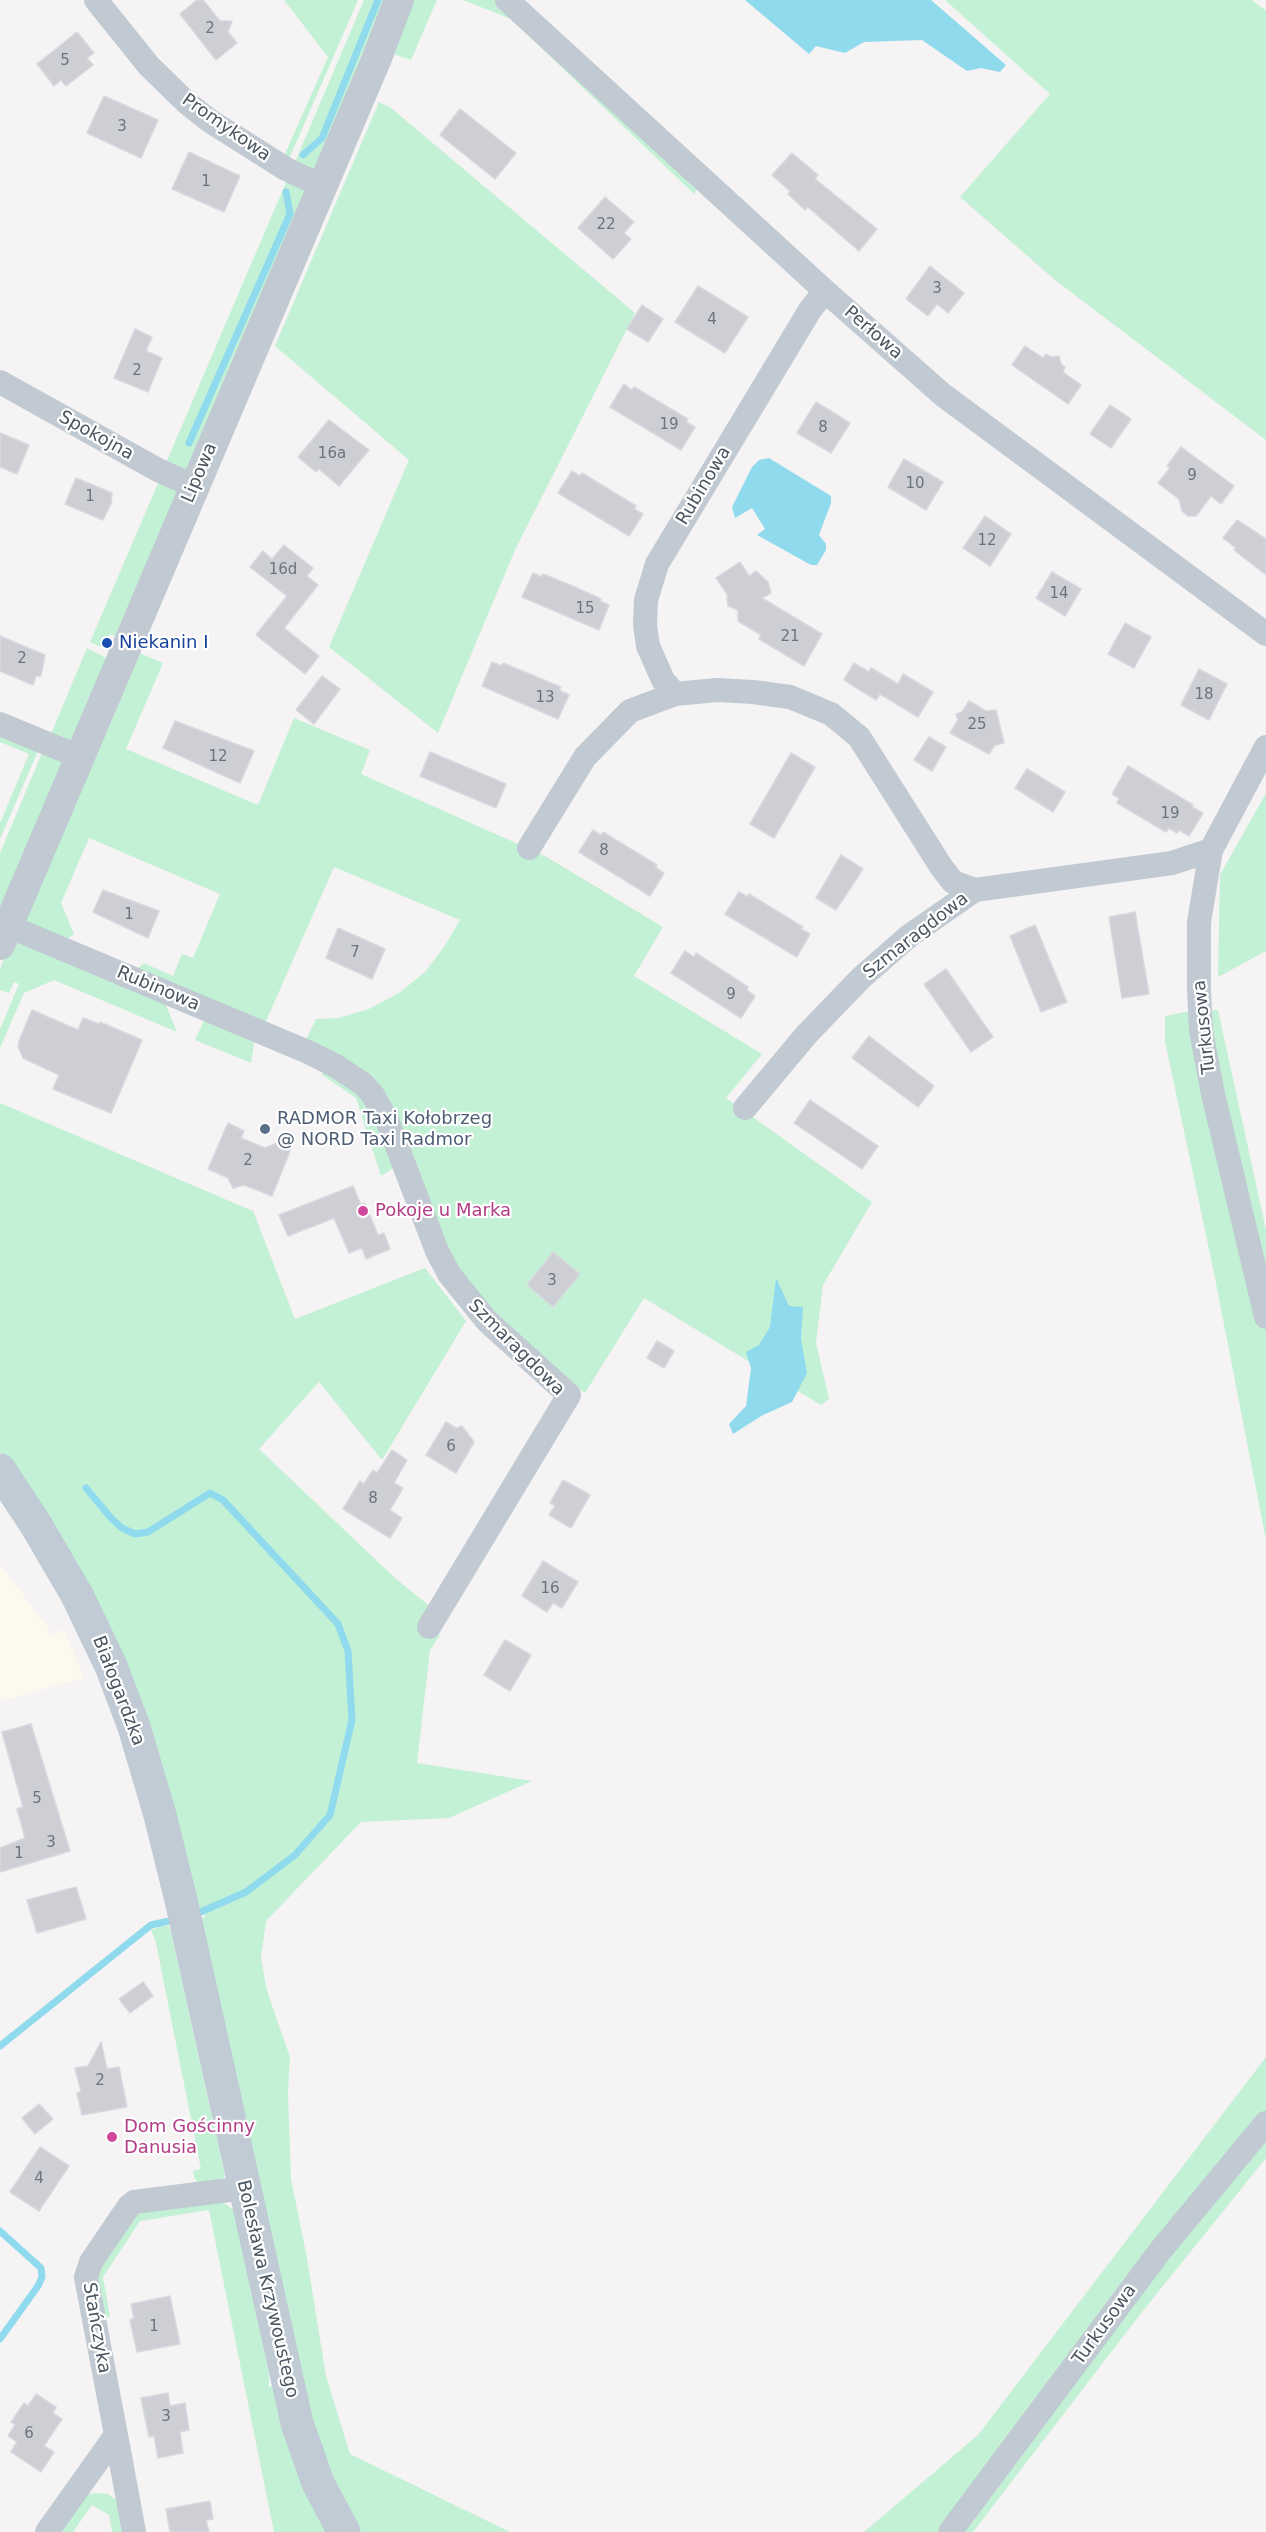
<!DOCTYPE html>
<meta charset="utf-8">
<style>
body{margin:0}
canvas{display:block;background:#f5f3f3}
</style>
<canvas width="1266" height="2532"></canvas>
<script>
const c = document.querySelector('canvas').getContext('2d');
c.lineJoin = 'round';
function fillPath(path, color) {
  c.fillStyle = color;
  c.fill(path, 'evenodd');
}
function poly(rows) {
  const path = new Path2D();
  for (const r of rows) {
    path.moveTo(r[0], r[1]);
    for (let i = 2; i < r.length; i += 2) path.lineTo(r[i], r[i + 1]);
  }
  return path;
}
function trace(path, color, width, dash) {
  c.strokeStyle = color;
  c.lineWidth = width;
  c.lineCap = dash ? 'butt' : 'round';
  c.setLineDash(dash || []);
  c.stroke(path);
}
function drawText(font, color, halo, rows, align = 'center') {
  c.font = font + ' "DejaVu Sans",sans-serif';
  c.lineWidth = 4.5;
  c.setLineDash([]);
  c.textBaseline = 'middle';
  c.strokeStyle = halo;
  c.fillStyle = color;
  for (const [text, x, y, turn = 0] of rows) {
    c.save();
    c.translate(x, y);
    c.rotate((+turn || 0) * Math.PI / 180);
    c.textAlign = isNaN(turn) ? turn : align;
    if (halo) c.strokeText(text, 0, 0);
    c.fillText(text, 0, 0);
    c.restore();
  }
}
const commercial = poly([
 [0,1564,53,1635,64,1629,84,1678,0,1701]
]);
const green = poly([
 [284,0,358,0,289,159,284,156,328,57],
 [364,0,389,0,319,169,310,169,295,162],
 [409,0,437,0,411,60,390,53],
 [463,0,494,0,697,189,694,194,511,19],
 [945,0,1252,0,1266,11,1266,440,1055,280,960,197,1050,94],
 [379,102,391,108,635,313,515,550,438,733,329,647,409,460,275,346],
 [287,180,302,188,308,195,191,470,182,470,166,463],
 [159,481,174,488,180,495,119,638,110,634,103,648,90,642],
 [87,648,110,660,73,740,67,741,51,734],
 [134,651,163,663,126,749,258,805,294,718,370,750,361,774,545,856,663,927,634,976,762,1054,726,1098,872,1202,823,1285,816,1343,829,1399,821,1405,644,1298,585,1393,566,1380,461,1280,394,1120,305,1042,316,1019,338,1018,369,1009,399,993,425,972,444,947,460,920,334,867,263,1028,133,972,144,963,173,976,182,954,193,958,220,894,89,838,61,903,74,934,63,943,35,929,22,916],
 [0,732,38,751,0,839,0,823,29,754,0,742],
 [42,753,59,760,66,766,0,922,0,853],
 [1266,793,1266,951,1218,977,1220,875],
 [21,942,163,998,177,1032,54,980,24,993,0,1048,0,1029,19,984,14,982,9,993,0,990,0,969,10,944],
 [1218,1010,1266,1230,1266,1540,1214,1273,1165,1041,1165,1016,1185,1012],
 [206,1016,255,1036,251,1063,195,1040],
 [330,1068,360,1089,398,1165,381,1176,356,1098,321,1074],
 [0,1103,253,1211,295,1319,425,1268,466,1321,382,1460,319,1382,259,1449,395,1578,432,1608,423,1625,440,1635,430,1650,417,1763,532,1781,449,1818,361,1822,266,1921,261,1958,267,1991,290,2057,288,2092,291,2179,306,2253,326,2376,350,2454,510,2532,274,2532,209,2210,140,2221,103,2277,110,2317,103,2317,97,2281,99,2271,137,2213,222,2202,234,2210,269,2374,269,2387,298,2381,198,1919,205,1917,204,1911,197,1912,174,1830,9,1464,0,1452],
 [162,1926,169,1926,172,1936,225,2176,221,2181,197,2182,194,2177,193,2171,201,2169,156,1943,151,1930],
 [1266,2057,1266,2158,1142,2312,973,2532,864,2532,978,2435],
 [97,2493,108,2494,122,2504,128,2532,112,2532,109,2515,92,2505,73,2532,55,2532,87,2494]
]);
const water = poly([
 [745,0,931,0,1006,65,1000,72,981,68,967,71,922,40,864,42,845,53,816,46,809,54],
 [769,458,831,496,831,503,819,535,826,544,826,550,817,565,811,565,757,535,765,529,752,508,735,518,732,507,752,467,759,460],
 [776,1278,789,1306,803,1307,801,1339,807,1373,792,1402,763,1415,733,1434,729,1424,746,1406,751,1368,746,1352,759,1345,770,1327]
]);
const stream = poly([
 [303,155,322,138,378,0],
 [189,443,290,214,286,192],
 [86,1488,111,1518,122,1528,135,1534,148,1532,210,1493,223,1500,338,1624,348,1651,352,1720,330,1815,295,1855,246,1892,194,1915],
 [0,2046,151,1925,178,1919],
 [0,2231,41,2268,42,2277,38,2286,0,2339]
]);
const building = poly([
 [197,0,203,0,220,21,232,21,228,32,237,43,216,60,180,14,197,0],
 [77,32,94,53,87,58,93,65,66,86,61,80,54,86,37,64,77,32],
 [104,96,158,120,141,158,87,133,104,96],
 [460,109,516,153,495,179,440,135,460,109],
 [189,152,240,176,224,212,172,189,189,152],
 [792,153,818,175,815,179,877,229,859,251,808,207,805,210,788,194,790,191,772,175,792,153],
 [605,197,634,222,624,233,631,239,613,259,578,228,605,197],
 [930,266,964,293,948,313,937,304,928,316,906,299,930,266],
 [698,286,748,317,725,353,675,322,698,286],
 [642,305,663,319,648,342,627,329,642,305],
 [135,329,152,337,146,351,162,358,148,392,114,378,135,329],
 [1025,346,1043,358,1046,354,1051,357,1059,356,1061,364,1065,367,1063,372,1081,385,1068,404,1012,365,1025,346],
 [624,384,632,390,634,387,688,419,686,422,695,427,681,450,610,407,624,384],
 [816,402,850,423,831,453,797,433,816,402],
 [1110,405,1131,419,1111,448,1090,434,1110,405],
 [329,420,369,450,339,486,319,469,316,472,298,457,329,420],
 [0,433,29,445,17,474,0,467,0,433],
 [1181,447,1234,486,1221,504,1211,496,1196,516,1188,516,1182,511,1179,499,1158,483,1170,468,1167,466,1181,447],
 [904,459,943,482,926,510,888,487,904,459],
 [572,471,580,476,582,473,636,506,634,509,643,514,629,536,558,493,572,471],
 [76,478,112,493,111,504,103,520,65,504,76,478],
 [985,516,1011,534,990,566,963,548,985,516],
 [1237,520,1266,539,1266,575,1234,550,1236,548,1223,538,1237,520],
 [284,545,313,568,307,576,318,585,284,628,319,656,305,674,256,635,287,596,250,567,263,551,272,559,284,545],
 [740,562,749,576,756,571,768,582,771,593,762,598,822,634,804,666,759,639,761,635,738,621,738,610,728,606,727,594,716,578,740,562],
 [1052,572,1081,589,1065,616,1036,598,1052,572],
 [533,573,542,577,543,574,575,587,601,599,600,601,609,605,599,630,522,597,533,573],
 [1125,623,1151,637,1134,668,1108,654,1125,623],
 [0,636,45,655,41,676,36,676,33,685,0,671,0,636],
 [492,662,502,666,503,663,561,687,559,690,569,695,558,719,482,686,492,662],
 [854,663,869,672,871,668,898,684,903,674,933,692,918,717,880,694,876,700,844,680,854,663],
 [1199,669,1227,684,1209,720,1181,705,1199,669],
 [322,676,340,689,314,724,296,710,322,676],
 [969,701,986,711,996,710,1004,743,995,745,989,754,950,733,958,720,956,714,962,712,969,701],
 [175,721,254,751,240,783,163,748,175,721],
 [929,737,946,747,932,771,914,760,929,737],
 [430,752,506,784,496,808,420,776,430,752],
 [791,753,815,767,774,838,750,824,791,753],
 [1128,766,1193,805,1192,807,1203,813,1189,836,1179,830,1177,833,1169,828,1166,832,1117,803,1119,798,1112,794,1128,766],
 [1027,769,1065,792,1053,812,1015,788,1027,769],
 [593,830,601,835,603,832,657,865,655,867,664,873,650,896,579,852,593,830],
 [841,855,863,869,836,910,816,898,841,855],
 [103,890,159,911,148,938,93,912,103,890],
 [739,892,748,897,749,894,803,927,801,929,810,934,797,957,725,914,739,892],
 [1135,912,1149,994,1122,998,1109,917,1135,912],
 [1035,925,1067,1002,1041,1012,1010,936,1035,925],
 [338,928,385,949,372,979,326,958,338,928],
 [685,951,694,957,696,953,748,987,747,990,755,996,741,1018,671,973,685,951],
 [946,969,993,1037,971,1052,924,984,946,969],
 [32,1010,78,1030,83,1018,99,1024,100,1022,142,1040,111,1113,53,1089,59,1075,23,1058,18,1047,19,1041,32,1010],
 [869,1036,934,1086,918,1107,852,1058,869,1036],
 [810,1100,878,1146,862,1169,794,1123,810,1100],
 [228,1123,244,1131,241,1138,265,1148,279,1142,287,1145,290,1151,272,1196,244,1185,233,1188,228,1178,208,1169,228,1123],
 [353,1186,361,1205,365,1203,378,1235,384,1233,390,1249,366,1259,362,1248,349,1253,334,1218,288,1236,279,1215,353,1186],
 [553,1252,580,1274,553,1307,527,1285,553,1252],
 [657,1341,674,1351,664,1368,647,1358,657,1341],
 [446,1422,456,1428,462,1426,474,1442,456,1473,426,1455,446,1422],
 [392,1450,407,1460,394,1483,403,1488,390,1510,402,1518,390,1538,343,1509,360,1481,364,1484,373,1470,377,1473,392,1450],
 [563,1480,590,1495,571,1528,549,1515,555,1506,550,1503,563,1480],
 [543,1561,578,1582,562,1608,553,1603,547,1612,522,1596,543,1561],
 [505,1640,531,1655,510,1691,484,1675,505,1640],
 [31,1724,70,1851,0,1872,0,1848,25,1838,17,1809,23,1807,2,1732,31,1724],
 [76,1887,86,1919,37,1933,27,1900,76,1887],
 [143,1982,153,1996,130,2013,119,1999,143,1982],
 [101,2042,107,2069,119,2067,127,2107,82,2115,77,2093,81,2092,75,2068,88,2066,101,2042],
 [39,2104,53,2119,35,2134,22,2118,39,2104],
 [40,2147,69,2166,39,2211,10,2192,40,2147],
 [170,2296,180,2344,137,2352,130,2320,134,2318,131,2304,170,2296],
 [168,2393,170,2406,185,2403,189,2430,180,2432,183,2453,158,2458,154,2436,149,2437,141,2398,168,2393],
 [36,2394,56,2407,53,2413,62,2419,44,2446,54,2452,41,2472,11,2452,17,2442,8,2436,15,2425,11,2422,24,2403,28,2406,36,2394],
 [210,2501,213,2519,206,2520,209,2532,170,2532,166,2509,210,2501]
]);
const minor = poly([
 [96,0,149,66,187,103,210,121,286,169,322,186],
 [507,0,825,291,943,395,1266,634],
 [825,291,810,310,657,564,646,600,645,625,648,646,663,680,675,694,717,690,753,692,790,697,831,714,859,737,942,868,953,882,975,890],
 [0,382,158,470,194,486],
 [0,724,80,757],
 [1266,747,1211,850,1199,922,1199,990,1201,1031,1213,1094,1266,1317],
 [529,848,585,757,630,711,675,694],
 [8,926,308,1052,336,1066,363,1084,373,1095,387,1120,437,1251,449,1274,487,1321,569,1395,429,1627],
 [745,1108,807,1034,861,978,909,936,975,890,1172,863,1211,850],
 [116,2435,134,2532],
 [47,2532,116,2435,86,2277,91,2262,129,2206,134,2202,245,2188],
 [950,2532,1160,2251,1266,2123]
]);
const tertiary = poly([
 [0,945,377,58,399,0]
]);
const secondary = poly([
 [0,1470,36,1525,77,1595,111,1666,134,1727,160,1815,181,1900,297,2423,318,2483,344,2532]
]);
const markers = [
 [107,643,6,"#1a4fb4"],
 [265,1129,6,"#5c6f8a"],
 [363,1211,6,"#d1479c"],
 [112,2137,6,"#d1479c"]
];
const numberNames = [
 ["2",210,29],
 ["5",65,61],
 ["3",122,127],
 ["1",206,182],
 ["22",606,225],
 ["3",937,289],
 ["4",712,320],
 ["2",137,371],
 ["19",669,425],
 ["8",823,428],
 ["16a",332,454],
 ["9",1192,476],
 ["10",915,484],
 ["1",90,497],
 ["12",987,541],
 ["16d",283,570],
 ["14",1059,594],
 ["15",585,609],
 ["21",790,637],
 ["2",22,659],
 ["18",1204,695],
 ["13",545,698],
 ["25",977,725],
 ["12",218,757],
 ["19",1170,814],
 ["8",604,851],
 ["1",129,915],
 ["7",355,953],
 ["9",731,995],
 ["2",248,1161],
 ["3",552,1281],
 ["6",451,1447],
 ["8",373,1499],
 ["16",550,1589],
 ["5",37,1799],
 ["3",51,1843],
 ["1",19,1854],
 ["2",100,2081],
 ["4",39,2179],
 ["1",154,2327],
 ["3",166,2417],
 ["6",29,2434]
];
const streetNames = [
 ["Promykowa",226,128,35],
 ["Perłowa",873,333,41],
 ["Spokojna",96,436,29],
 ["Lipowa",200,473,-67],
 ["Rubinowa",704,486,-59],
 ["Szmaragdowa",916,936,-38],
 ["Rubinowa",158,989,23],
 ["Turkusowa",1205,1027,-96],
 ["Szmaragdowa",516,1348,45],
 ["Białogardzka",118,1691,69],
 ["Bolesława Krzywoustego",267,2289,77],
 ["Turkusowa",1105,2325,-54],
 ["Stańczyka",96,2328,80]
];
const transitNames = [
 ["Niekanin I",119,643]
];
const serviceNames = [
 ["RADMOR Taxi Kołobrzeg",277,1119],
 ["@ NORD Taxi Radmor",277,1140]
];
const hotelNames = [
 ["Pokoje u Marka",375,1211],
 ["Dom Gościnny",124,2127],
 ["Danusia",124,2148]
];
fillPath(commercial, '#fdf9ef');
fillPath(green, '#c3f1d5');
fillPath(water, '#90daee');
trace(stream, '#90daee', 7);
fillPath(building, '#cdcfd5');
trace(building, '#d7d9de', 1.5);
trace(minor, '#c1cad2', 24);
trace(tertiary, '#c1cad2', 30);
trace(secondary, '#c1cbd6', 33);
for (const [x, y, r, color] of markers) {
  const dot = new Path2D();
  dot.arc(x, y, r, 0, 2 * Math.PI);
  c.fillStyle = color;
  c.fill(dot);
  trace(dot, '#fff', 2);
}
drawText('15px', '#6b747e', null, numberNames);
drawText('18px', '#4a5661', '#fff', streetNames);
drawText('18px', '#164399', '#fff', transitNames, 'left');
drawText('18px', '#4e5e75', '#fff', serviceNames, 'left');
drawText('18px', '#b23c85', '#fff', hotelNames, 'left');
</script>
